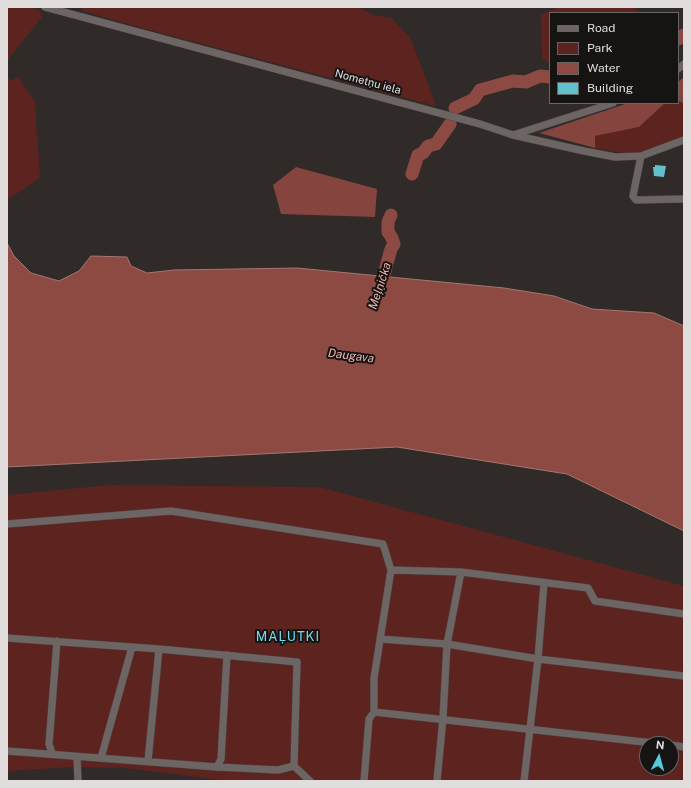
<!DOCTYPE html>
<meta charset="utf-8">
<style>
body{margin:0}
#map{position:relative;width:691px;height:788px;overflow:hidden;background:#302a29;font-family:"Public Sans",sans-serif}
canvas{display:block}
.frame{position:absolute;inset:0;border:8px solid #e1dddd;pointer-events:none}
.legend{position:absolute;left:549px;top:12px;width:130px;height:92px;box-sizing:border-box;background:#161313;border:1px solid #676464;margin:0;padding:5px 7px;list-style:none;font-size:12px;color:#e1dddd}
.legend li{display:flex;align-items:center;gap:8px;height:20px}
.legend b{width:20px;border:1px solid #676464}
.north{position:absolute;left:639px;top:736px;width:40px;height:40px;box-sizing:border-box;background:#161313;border:1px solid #676464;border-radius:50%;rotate:6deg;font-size:11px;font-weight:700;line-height:16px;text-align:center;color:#e1dddd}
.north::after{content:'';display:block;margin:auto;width:14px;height:18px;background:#54cadc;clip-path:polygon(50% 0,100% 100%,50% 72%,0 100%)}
</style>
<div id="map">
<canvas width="691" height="788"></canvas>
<div class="frame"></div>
<ul class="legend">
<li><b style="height:5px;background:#6d6564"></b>Road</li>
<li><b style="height:11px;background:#5c231f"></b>Park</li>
<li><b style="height:11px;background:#8c4a43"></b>Water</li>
<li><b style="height:11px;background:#62c0ce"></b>Building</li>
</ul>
<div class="north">N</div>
</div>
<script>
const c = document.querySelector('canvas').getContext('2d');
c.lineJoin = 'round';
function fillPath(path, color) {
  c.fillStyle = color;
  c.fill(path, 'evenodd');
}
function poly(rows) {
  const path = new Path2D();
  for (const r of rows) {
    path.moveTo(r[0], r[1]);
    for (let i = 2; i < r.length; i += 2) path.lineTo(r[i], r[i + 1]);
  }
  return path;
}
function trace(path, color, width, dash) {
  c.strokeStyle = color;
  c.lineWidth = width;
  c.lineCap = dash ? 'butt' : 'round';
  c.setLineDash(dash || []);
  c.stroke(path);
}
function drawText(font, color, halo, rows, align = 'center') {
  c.font = font + ' "Public Sans",sans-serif';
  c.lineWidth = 4;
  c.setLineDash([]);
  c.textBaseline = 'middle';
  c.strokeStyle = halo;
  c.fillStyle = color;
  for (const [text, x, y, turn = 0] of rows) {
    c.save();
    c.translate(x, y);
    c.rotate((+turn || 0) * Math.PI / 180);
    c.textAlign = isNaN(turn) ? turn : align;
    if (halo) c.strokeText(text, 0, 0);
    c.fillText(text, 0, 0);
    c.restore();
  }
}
const green = poly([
 [7,7,28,7,40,10,42,17,7,61],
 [81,7,358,7,373,15,392,18,411,39,436,106,142,28,83,11],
 [558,7,633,7,639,12,550,13,550,63,542,58,541,15],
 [7,77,12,81,18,77,35,102,40,178,7,200],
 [678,100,684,104,684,136,653,149,639,153,625,153,595,148,595,136,639,127,665,103,678,103],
 [109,485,320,487,684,586,684,781,229,781,124,768,73,767,7,771,7,495],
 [647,744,671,744,671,768,647,768]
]);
const forest = poly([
 [684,77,684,104,678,100,678,82],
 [628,103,665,103,639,127,595,136,595,148,539,133],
 [296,167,377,189,375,217,281,214,273,185]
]);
const water = poly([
 [7,243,14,256,31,273,59,281,79,271,91,256,127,257,131,266,147,273,174,270,297,268,504,288,554,296,592,309,654,313,684,326,684,531,567,474,397,447,7,467,7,243]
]);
const river = poly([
 [678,39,684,35],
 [455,108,474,99,480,90,513,81,526,82,540,76,550,77],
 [412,174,418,155,423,153,428,146,436,144,450,124],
 [379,292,391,249,394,244,392,238,388,232,388,222,391,215]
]);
const building = poly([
 [655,165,666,166,664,177,654,176,653,167,655,167]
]);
const street = poly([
 [45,7,480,124,513,135,584,151,615,157,641,156,684,140],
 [678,69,684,64],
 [513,135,613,103],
 [641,156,633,196,636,200,684,199],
 [7,524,171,511,383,544,391,570,461,572,588,588,595,601,684,614],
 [7,638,159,649,297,662,294,766],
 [380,639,447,644,538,659,684,676],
 [374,712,662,744],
 [671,745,684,747],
 [7,751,217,767,278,770,294,766,310,781],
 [52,753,49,744,57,641],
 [77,757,78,781],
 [101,758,132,647],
 [148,761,159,649],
 [217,767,221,759,227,655],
 [364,781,369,719,374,712,374,678,391,570],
 [437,781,443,718,447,644,461,572],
 [524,781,538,659,544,583]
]);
const streetNames = [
 ["Nometņu iela",368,82,15]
];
const waterNames = [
 ["Meļņička",380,286,-72],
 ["Daugava",351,356,7]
];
const quarterNames = [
 ["MAĻUTKI",288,637]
];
fillPath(green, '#5c231f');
fillPath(forest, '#85443d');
fillPath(water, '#8c4a43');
trace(water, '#a67671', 1);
trace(river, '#8c4a43', 13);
fillPath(building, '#62c0ce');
trace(street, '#4c4847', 8);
trace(street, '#6d6564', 7);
drawText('11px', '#e1dddd', '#161313', streetNames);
drawText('italic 12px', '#f3b6ae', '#161313', waterNames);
c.letterSpacing = '1px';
drawText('13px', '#72dbec', '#161313', quarterNames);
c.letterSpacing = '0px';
</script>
